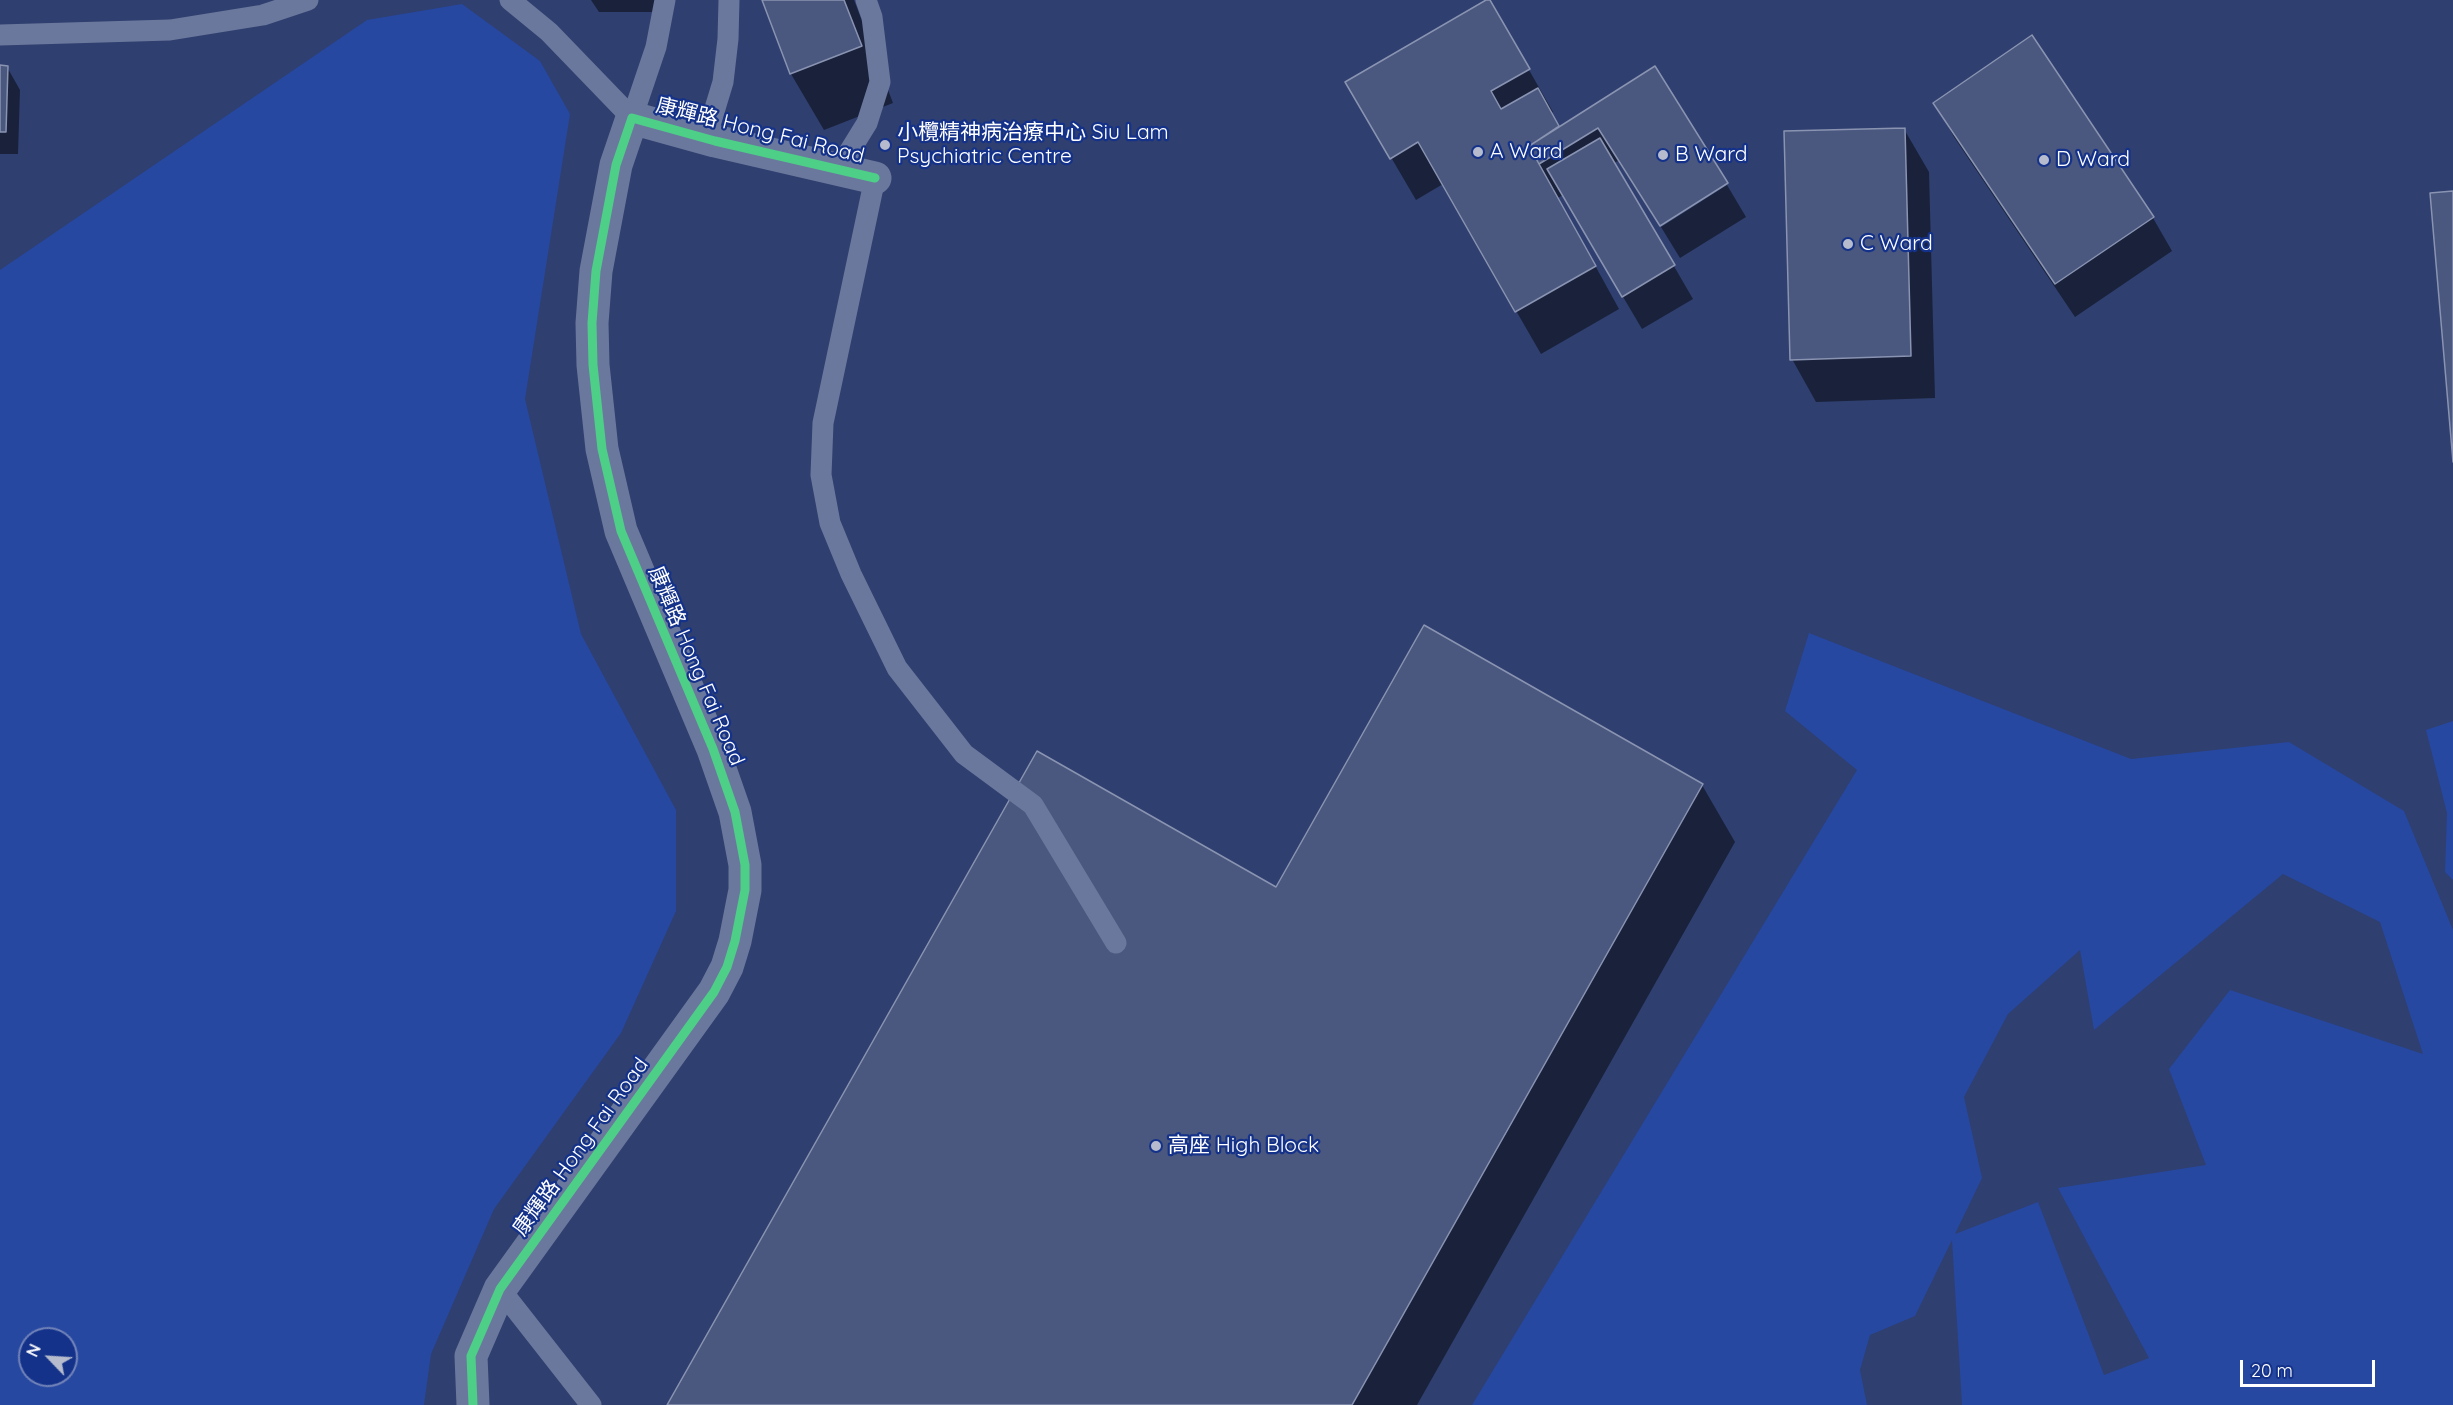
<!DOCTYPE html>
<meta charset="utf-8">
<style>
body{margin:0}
#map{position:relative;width:2453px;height:1405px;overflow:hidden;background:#2f3f6f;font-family:Quicksand,sans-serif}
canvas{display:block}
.north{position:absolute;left:18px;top:1327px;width:60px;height:60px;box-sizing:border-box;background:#14328a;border:2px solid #7284b9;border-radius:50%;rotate:295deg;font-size:16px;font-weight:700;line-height:24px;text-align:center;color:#fff}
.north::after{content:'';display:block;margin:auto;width:21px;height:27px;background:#b6bccd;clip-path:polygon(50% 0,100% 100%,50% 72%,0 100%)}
.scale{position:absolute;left:2240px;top:1360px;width:135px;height:27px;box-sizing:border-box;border:3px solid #fff;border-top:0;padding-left:8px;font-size:18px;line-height:21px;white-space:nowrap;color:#fff;-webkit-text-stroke:4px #14328a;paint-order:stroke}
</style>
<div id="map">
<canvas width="2453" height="1405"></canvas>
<div class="north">N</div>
<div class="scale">20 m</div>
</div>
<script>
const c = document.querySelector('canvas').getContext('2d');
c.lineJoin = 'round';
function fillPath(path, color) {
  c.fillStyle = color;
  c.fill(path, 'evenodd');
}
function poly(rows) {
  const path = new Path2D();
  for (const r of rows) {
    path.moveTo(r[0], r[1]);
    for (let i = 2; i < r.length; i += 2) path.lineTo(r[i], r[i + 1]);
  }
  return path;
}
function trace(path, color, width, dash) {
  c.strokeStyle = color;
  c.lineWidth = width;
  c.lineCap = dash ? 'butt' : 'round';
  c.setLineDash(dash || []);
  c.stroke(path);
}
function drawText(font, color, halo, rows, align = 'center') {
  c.font = font + ' Quicksand,"Noto Sans TC",sans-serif';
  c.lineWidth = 4.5;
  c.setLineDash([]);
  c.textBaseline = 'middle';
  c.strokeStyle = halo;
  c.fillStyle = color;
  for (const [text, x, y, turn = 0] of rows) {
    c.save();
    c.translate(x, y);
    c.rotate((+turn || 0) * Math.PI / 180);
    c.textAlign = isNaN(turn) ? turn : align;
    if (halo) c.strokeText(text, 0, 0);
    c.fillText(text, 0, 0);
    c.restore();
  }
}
const green = poly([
 [462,4,540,61,570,114,525,399,581,634,676,810,676,911,621,1033,494,1209,431,1354,424,1405,0,1405,0,270,367,20],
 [30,1339,66,1339,66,1375,30,1375],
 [1809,633,2131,759,2289,742,2404,811,2453,930,2453,1405,1962,1405,1952,1240,1915,1316,1870,1335,1860,1370,1867,1405,1472,1405,1857,770,1785,711],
 [2283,874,2380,922,2423,1054,2230,990,2169,1069,2206,1165,2058,1188,2149,1358,2104,1375,2038,1202,1955,1234,1982,1178,1964,1097,2008,1014,2080,950,2094,1030],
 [2453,721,2453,880,2445,872,2447,813,2426,730]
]);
const shadow = poly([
 [591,0,657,0,657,12,599,12],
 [764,0,854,0,893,103,824,130,791,74],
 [1489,0,1553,112,1551,114,1560,129,1655,68,1726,183,1659,225,1618,161,1614,163,1693,299,1642,329,1563,195,1558,198,1619,309,1541,354,1443,184,1416,200,1347,82],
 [2032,38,2153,218,2172,251,2075,317,1954,137,1935,103],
 [0,67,7,67,20,90,18,154,0,154],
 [1904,129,1929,172,1935,398,1816,402,1792,359],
 [1727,185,1746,217,1680,258,1661,227],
 [1702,785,1735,842,1417,1405,668,1405,1276,889]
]);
const building = poly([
 [762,0,844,0,862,46,790,74,762,0],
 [1486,0,1490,0,1530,69,1491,91,1501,109,1538,88,1559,126,1529,146,1596,266,1515,312,1418,142,1390,159,1345,82,1486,0],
 [2032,35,2154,217,2055,284,1933,103,2032,35],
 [0,65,8,66,6,132,0,132,0,65],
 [1655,66,1728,183,1660,226,1598,128,1539,164,1529,146,1655,66],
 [1905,128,1911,356,1790,360,1784,131,1905,128],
 [1600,138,1675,265,1622,297,1547,169,1600,138],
 [2453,191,2453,462,2430,193,2453,191],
 [1424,625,1703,784,1352,1405,667,1405,1037,751,1276,887,1424,625]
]);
const service = poly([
 [510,0,549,32,632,118,656,47,665,0],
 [0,35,170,30,263,15,308,0],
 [706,138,723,82,728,39,729,0],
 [838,170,867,123,880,82,872,17,866,0],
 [875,178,823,423,821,475,830,523,851,574,897,668,964,754,1033,805,1116,943],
 [500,1289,591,1405]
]);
const minor = poly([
 [473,1405,471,1356,500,1289,714,992,727,967,735,941,745,890,745,865,735,812,713,749,621,531,602,449,593,365,592,323,596,271,616,165,632,118,715,141,875,178]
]);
const cycleway = poly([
 [473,1405,471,1356,500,1289,714,992,727,967,735,941,745,890,745,865,735,812,713,749,621,531,602,449,593,365,592,323,596,271,616,165,632,118,715,141,875,178]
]);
const markers = [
 [885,145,6,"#b6bccd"],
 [1478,152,6,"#b6bccd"],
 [1663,155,6,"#b6bccd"],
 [2044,160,6,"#b6bccd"],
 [1848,244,6,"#b6bccd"],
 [1156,1146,6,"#b6bccd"]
];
const streetNames = [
 ["康輝路 Hong Fai Road",760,131,14],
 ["康輝路 Hong Fai Road",696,666,67],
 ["康輝路 Hong Fai Road",581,1147,-54]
];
const poiNames = [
 ["小欖精神病治療中心 Siu Lam",897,133],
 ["Psychiatric Centre",897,157],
 ["A Ward",1490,152],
 ["B Ward",1675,155],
 ["D Ward",2056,160],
 ["C Ward",1860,244],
 ["高座 High Block",1168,1146]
];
fillPath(green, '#2748a1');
fillPath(shadow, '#0007');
fillPath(building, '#4a577e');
trace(building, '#8a94b2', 1.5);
trace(service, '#6b789d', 21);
trace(minor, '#6b789d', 33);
trace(cycleway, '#4dcf88', 9);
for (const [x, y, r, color] of markers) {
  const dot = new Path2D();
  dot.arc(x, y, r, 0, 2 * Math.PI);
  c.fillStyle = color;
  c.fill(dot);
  trace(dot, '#14328a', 2);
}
drawText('21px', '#fff', '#14328a', streetNames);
drawText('21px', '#fff', '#14328a', poiNames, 'left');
</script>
